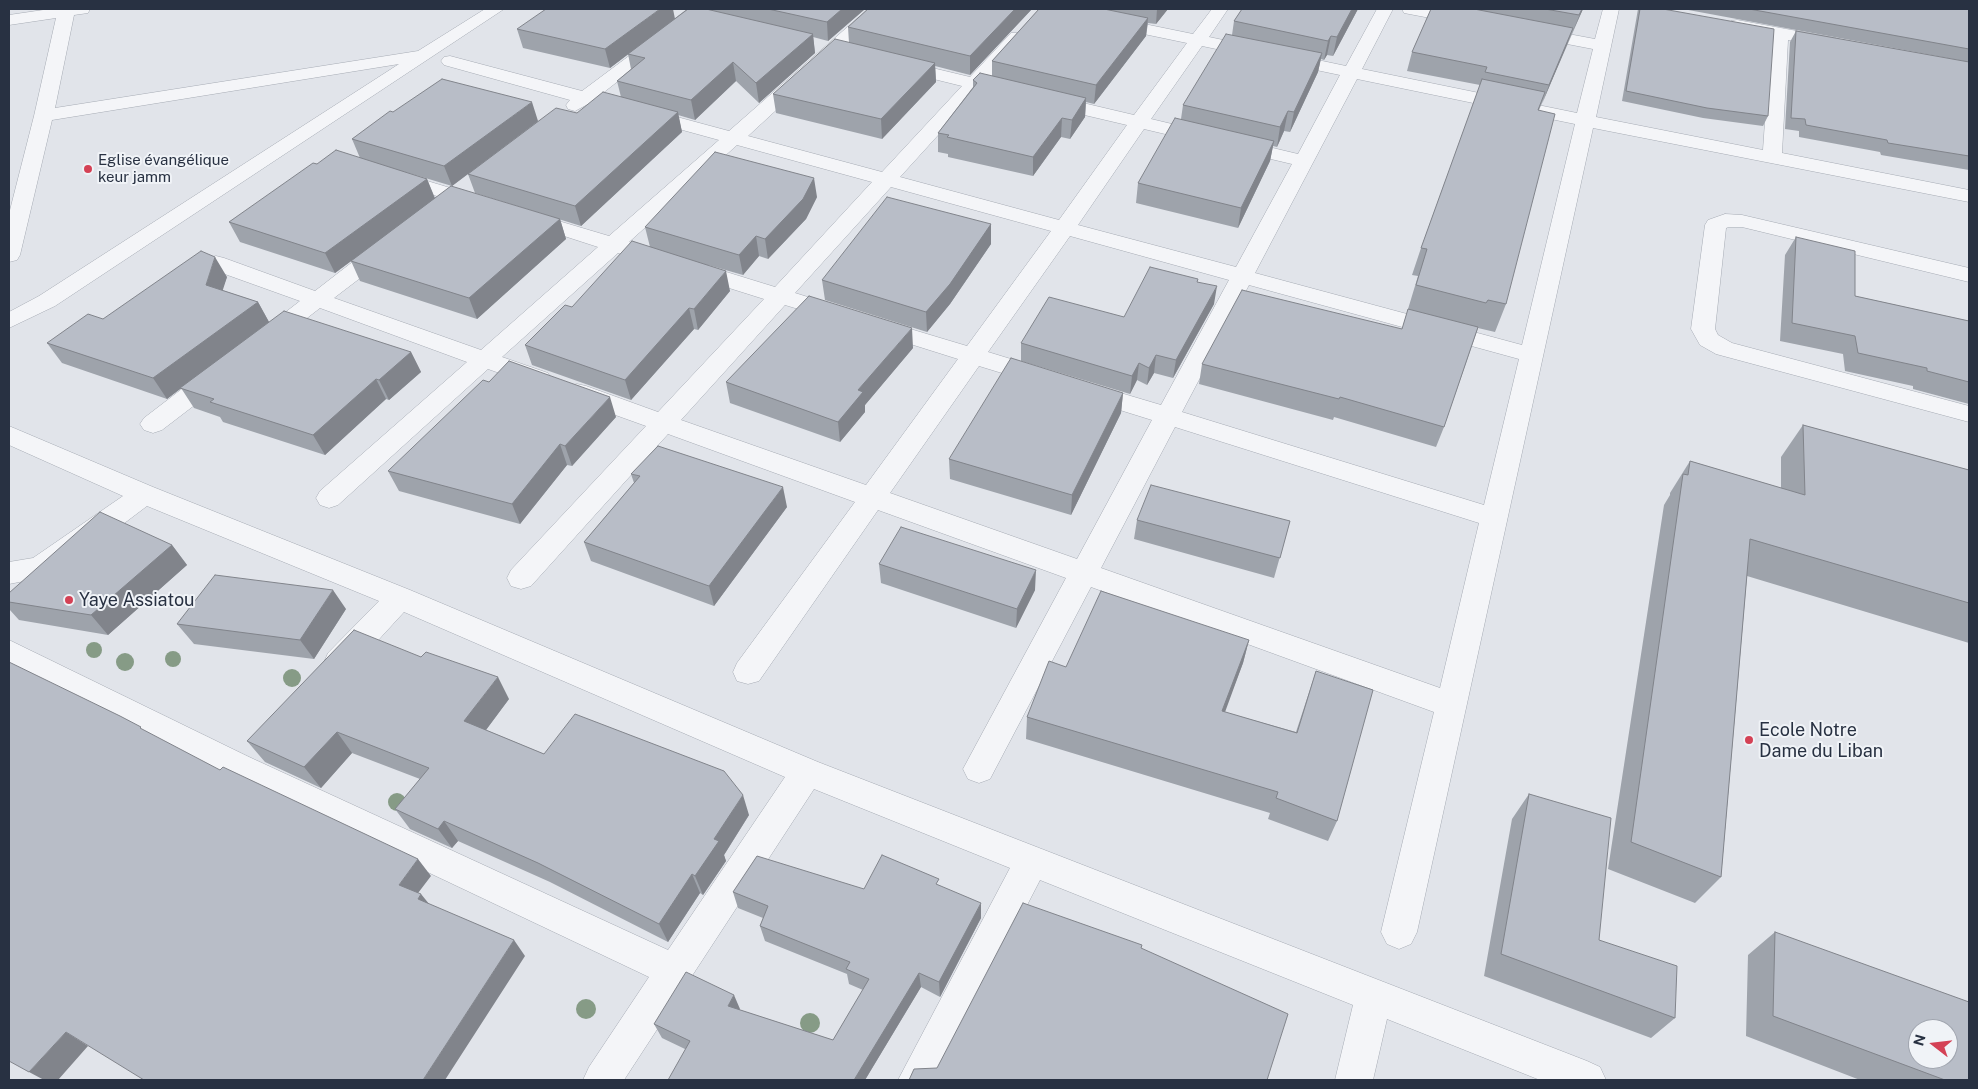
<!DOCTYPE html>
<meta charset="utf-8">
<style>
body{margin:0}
#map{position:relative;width:1978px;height:1089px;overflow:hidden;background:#e1e4ea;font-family:"Public Sans",sans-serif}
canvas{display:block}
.frame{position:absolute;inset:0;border:10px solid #283142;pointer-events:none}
.north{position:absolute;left:1908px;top:1019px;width:50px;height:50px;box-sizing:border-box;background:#f0f3f7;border:1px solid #a0a5af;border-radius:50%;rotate:286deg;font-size:14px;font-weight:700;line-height:20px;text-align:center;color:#283142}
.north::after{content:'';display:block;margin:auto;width:18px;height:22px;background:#d44155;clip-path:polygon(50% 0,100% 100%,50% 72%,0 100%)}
</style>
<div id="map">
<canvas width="1978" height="1089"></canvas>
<div class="frame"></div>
<div class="north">N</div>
</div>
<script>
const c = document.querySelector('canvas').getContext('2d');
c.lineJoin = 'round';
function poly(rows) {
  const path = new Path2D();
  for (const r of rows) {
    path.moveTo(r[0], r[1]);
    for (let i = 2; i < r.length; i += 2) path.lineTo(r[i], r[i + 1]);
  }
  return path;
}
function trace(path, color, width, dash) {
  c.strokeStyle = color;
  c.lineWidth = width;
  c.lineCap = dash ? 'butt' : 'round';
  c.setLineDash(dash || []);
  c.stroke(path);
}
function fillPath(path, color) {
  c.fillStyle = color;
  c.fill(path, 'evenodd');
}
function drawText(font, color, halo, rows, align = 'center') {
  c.font = font + ' "Public Sans",sans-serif';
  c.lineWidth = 4;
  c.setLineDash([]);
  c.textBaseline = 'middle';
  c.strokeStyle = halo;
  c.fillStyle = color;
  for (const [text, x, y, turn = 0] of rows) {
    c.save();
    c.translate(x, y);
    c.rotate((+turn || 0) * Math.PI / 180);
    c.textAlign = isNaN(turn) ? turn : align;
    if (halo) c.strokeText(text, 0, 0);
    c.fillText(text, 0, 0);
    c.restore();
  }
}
const street = poly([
 [50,9,90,9,88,13,74,15,55,108,418,51,485,9,504,9,55,306,9,328,9,312,39,296,399,64,52,120,20,255,17,260,9,262,9,214,34,116,56,18,9,25,9,15,50,9],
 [692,9,710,9,599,96,729,131,868,9,886,9,748,136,882,172,962,86,893,69,890,65,893,61,899,60,970,77,1011,33,1023,33,1026,37,1023,41,987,81,995,83,997,87,995,91,988,93,979,90,900,177,1059,220,1127,125,1042,105,1040,101,1042,97,1049,95,1134,115,1187,43,1048,14,1042,13,1040,9,1071,9,1193,34,1212,9,1228,9,1209,37,1346,66,1377,9,1393,9,1362,69,1577,113,1593,49,1531,37,1525,36,1522,32,1525,28,1531,27,1595,39,1603,9,1619,9,1596,117,1763,150,1771,36,1731,29,1728,25,1731,21,1737,20,1830,37,1836,38,1839,42,1836,46,1830,47,1788,40,1782,153,1969,190,1969,202,1593,128,1417,932,1411,944,1399,949,1387,944,1381,932,1434,712,1091,587,990,779,979,783,968,779,963,769,1066,578,878,510,759,681,748,684,737,681,733,672,737,663,855,502,668,434,531,586,521,589,511,586,507,578,511,570,646,426,568,398,565,392,568,386,577,384,586,386,658,412,764,299,618,253,502,357,548,373,551,379,548,385,539,387,488,369,338,505,329,508,320,505,316,498,320,491,467,362,320,308,276,342,268,345,260,342,256,337,260,332,300,301,208,268,205,263,208,258,216,256,224,258,315,291,377,243,385,241,393,243,396,248,393,253,334,298,481,350,598,247,521,222,517,218,521,214,528,212,535,214,609,236,719,140,588,104,575,111,568,109,566,105,570,100,444,65,441,61,444,57,450,56,582,91,692,9],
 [1202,46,1340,75,1298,154,1151,119,1202,46],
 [1357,79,1575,124,1522,345,1255,273,1357,79],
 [1144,129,1292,164,1236,267,1078,225,1144,129],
 [737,145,872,182,775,287,629,242,737,145],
 [891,187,1051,231,967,346,877,319,869,321,865,326,869,331,958,359,866,485,681,420,785,305,838,321,846,319,849,314,846,309,795,293,891,187],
 [1070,236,1229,280,1161,405,1087,383,1078,385,1075,391,1078,397,1152,420,1077,559,890,493,979,366,1041,385,1050,383,1053,377,1050,371,988,352,1070,236],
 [1249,285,1519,359,1484,505,1182,412,1249,285],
 [1175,427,1479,523,1440,688,1101,568,1175,427],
 [1402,9,1435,9,1473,16,1476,20,1473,24,1467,25,1404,13,1402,9],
 [394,171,487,199,490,203,487,207,480,209,387,181,384,177,387,173,394,171],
 [1725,214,1742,215,1969,268,1969,282,1742,227,1729,227,1726,228,1715,329,1718,335,1732,343,1969,406,1969,422,1716,354,1700,345,1691,329,1705,225,1708,220,1725,214],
 [217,367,226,369,229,375,226,381,162,430,153,433,144,430,140,424,144,418,208,369,217,367],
 [9,426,153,487,410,590,818,762,1587,1061,1600,1067,1606,1080,1540,1080,1387,1019,1373,1080,1335,1080,1353,1005,1040,880,937,1080,898,1080,1010,868,814,789,624,1080,583,1080,589,1067,649,977,227,777,9,666,9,640,249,757,668,950,785,777,404,612,350,671,339,674,328,671,324,662,328,653,379,601,147,506,94,546,50,576,9,584,9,562,33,558,123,496,9,445,9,426]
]);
const trees = [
 [94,650,8],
 [173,659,8],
 [125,662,9],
 [292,678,9],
 [397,802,9],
 [586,1009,10],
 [810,1023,10]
];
const wall = poly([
 [682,9,865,9,828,41,813,37,815,53,759,103,736,81,695,120,678,115,682,132,581,226,475,193,468,174,452,186,402,171,427,179,435,198,560,219,566,239,477,319,360,281,351,261,335,273,240,242,229,222,317,164,360,158,352,139,393,112,538,121,577,113,621,97,617,81,631,69,628,54,610,68,523,48,517,29,674,19,687,9],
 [1032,9,970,75,935,66,936,82,882,139,776,113,773,94,849,43,848,27],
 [1039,9,1168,9,1156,24,1148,23,1146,36,1094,104,1086,102,1085,117,1070,139,1061,137,1033,176,948,157,948,154,938,152,938,133,973,87,973,80,992,76,992,61],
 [1242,9,1358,9,1333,56,1327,55,1324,60,1321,59,1318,72,1290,132,1284,131,1277,147,1273,146,1270,161,1238,228,1136,203,1138,183,1181,119,1183,105,1232,35,1234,21],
 [1431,9,1583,9,1539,110,1506,304,1495,332,1478,328,1444,427,1436,447,1334,417,1333,420,1199,384,1202,364,1402,329,1418,276,1412,275,1421,248,1480,85,1407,71,1412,52],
 [1638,9,1663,9,1768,116,1763,126,1703,118,1622,101],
 [1683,9,1969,9,1969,62],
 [1796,31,1969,62,1969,170,1881,155,1880,152,1799,137,1799,131,1785,129,1790,42],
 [817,197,806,219,768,259,759,256,743,275,708,265,730,291,698,330,694,329,631,400,532,365,525,345,572,307,650,247,645,227],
 [991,224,991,244,950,304,927,332,825,300,822,280],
 [1796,237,1855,296,1969,321,1969,404,1913,389,1913,386,1845,371,1843,354,1780,341,1785,255],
 [227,277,222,290,258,302,269,322,411,352,421,372,389,400,386,399,325,455,223,422,220,417,194,408,181,388,167,399,62,363,47,343,103,319],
 [1198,282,1214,304,1173,378,1154,373,1147,385,1137,380,1130,394,1021,361,1021,343,1124,317],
 [913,348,865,405,865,412,840,442,730,403,726,382],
 [1123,393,1121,413,1071,515,950,479,949,459],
 [616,417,572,466,567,465,520,524,399,491,388,471],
 [1803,425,1969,470,1969,643,1747,576,1721,877,1695,903,1608,869,1664,505,1670,495,1670,493,1690,461,1781,488,1781,457],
 [631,474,787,507,714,606,591,561,584,542,634,483],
 [1137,520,1290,521,1274,578,1134,539],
 [172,545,187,565,108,635,19,620,9,609,9,593],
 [879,564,1035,590,1016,628,881,583],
 [346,609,314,659,194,644,177,624],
 [1249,640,1243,663,1224,712,1296,732,1316,671,1337,821,1328,841,1268,819,1270,813,1026,739,1027,717,1066,667],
 [509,699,486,730,544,754,749,815,724,855,726,861,703,895,700,893,668,942,550,882,458,841,452,848,410,829,395,809,420,779,352,753,321,788,265,762,247,741],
 [1529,794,1599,940,1675,1018,1651,1038,1484,976,1512,819],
 [939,885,981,918,940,997,921,987,865,1080,685,1049,662,1038,654,1024,740,1009,740,1010,833,1040,863,990,849,984,847,974,765,941,760,926,763,918,738,908,733,892,864,889],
 [1775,932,1969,1080,1860,1080,1746,1036,1748,955]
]);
const shadedWall = poly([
 [660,9,673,9,675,19,610,68,605,49],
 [842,9,865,9,828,41,827,22],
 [1015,9,1032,9,970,75,970,56],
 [1157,9,1168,9,1156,24],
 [1352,9,1358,9,1333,56,1337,37],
 [1582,9,1583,9,1572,33],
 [1148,18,1146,36,1094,104,1096,85],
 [1573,28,1566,47,1542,104,1549,85],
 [813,34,815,53,759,103,756,83],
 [1331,36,1327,55,1324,60,1328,41],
 [1322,53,1318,72,1290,132,1294,112],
 [733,62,736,81,695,120,691,100],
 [935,63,936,82,882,139,881,119],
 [1086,98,1085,117,1070,139,1072,120],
 [532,102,538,121,452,186,444,166],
 [1288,111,1284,131,1277,147,1280,127],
 [678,112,682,132,581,226,575,206],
 [1062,118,1061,137,1033,176,1033,157],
 [1274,141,1270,161,1238,228,1241,208],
 [814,178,817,197,806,219,768,259,765,239],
 [427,179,435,199,335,273,325,253],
 [560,219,566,239,477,319,469,298],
 [991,224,991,244,950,304,927,332,926,312],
 [756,236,759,256,743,275,739,255],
 [215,257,227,277,218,305,206,285],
 [726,271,730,291,698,330,694,309],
 [1217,286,1214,304,1173,378,1176,360],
 [258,302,269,322,167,399,153,378],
 [689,308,694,329,631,400,625,380],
 [912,328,913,348,865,405,865,412,840,442,838,422,858,390],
 [411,352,421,372,389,400,379,380],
 [1156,355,1154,373,1147,385,1149,368],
 [1139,363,1137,380,1130,394,1132,376],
 [376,379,386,399,325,455,313,435],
 [1123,393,1121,413,1071,515,1072,495],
 [610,397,616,417,572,466,565,446],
 [560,444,567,465,520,524,512,504],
 [783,487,787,507,714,606,709,586],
 [172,545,187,565,108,635,91,615],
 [1036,570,1035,590,1016,628,1017,609],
 [333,590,346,609,314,659,300,640],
 [1249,640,1243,663,1217,734,1222,711],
 [498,677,509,699,477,742,464,721],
 [337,732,352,753,321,788,304,767],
 [743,795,749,815,724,855,726,861,703,895,695,876,714,839],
 [444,821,458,841,452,848,438,829],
 [418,859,431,876,412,901,399,885],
 [692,874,700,893,668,942,659,924],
 [421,894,434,910,418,899],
 [981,903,981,918,940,997,939,982],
 [514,940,525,956,445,1080,423,1080],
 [919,973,921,987,865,1080,854,1080],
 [734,995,740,1009,734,1020,728,1006],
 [66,1032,88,1046,58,1080,44,1080,29,1072]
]);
const building = poly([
 [546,9,660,9,605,49,517,29,546,9],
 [688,9,706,9,813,34,756,83,733,62,691,100,617,81,645,58,628,54,688,9],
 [768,9,842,9,827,22,768,9],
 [868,9,1015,9,970,56,848,27,868,9],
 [1039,9,1104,9,1148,18,1096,85,992,61,1039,9],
 [1242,9,1352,9,1337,37,1331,36,1328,41,1234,21,1242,9],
 [1431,9,1474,9,1573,28,1549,85,1485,72,1487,67,1412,52,1431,9],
 [1545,9,1582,9,1579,15,1545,9],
 [1640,9,1663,9,1774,29,1768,116,1707,108,1626,91,1640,9],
 [1749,9,1969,9,1969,49,1749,9],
 [1796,31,1969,62,1969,156,1888,143,1887,140,1806,125,1805,119,1791,118,1796,31],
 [1226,34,1322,53,1294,112,1288,111,1280,127,1183,105,1226,34],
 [835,39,935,63,881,119,773,94,835,39],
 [980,73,1086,98,1072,120,1062,118,1033,157,947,137,949,135,938,133,977,83,973,80,980,73],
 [442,79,532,102,444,166,352,139,390,111,393,112,442,79],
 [1482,79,1545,92,1538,110,1555,114,1506,304,1488,300,1486,303,1416,285,1427,249,1421,248,1482,79],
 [603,92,678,112,575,206,468,174,556,108,577,113,603,92],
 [1175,118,1274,141,1241,208,1138,183,1175,118],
 [336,150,427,179,325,253,229,222,313,163,317,164,336,150],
 [715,152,814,178,803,199,765,239,756,236,739,255,645,227,715,152],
 [451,186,560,219,469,298,351,261,451,186],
 [887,197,991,224,950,284,926,312,822,280,887,197],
 [1796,237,1855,251,1855,296,1969,321,1969,382,1927,371,1927,368,1858,353,1855,336,1792,323,1796,237],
 [632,241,726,271,694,309,689,308,625,380,525,345,565,305,572,307,632,241],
 [201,251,215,257,206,285,258,302,153,378,47,343,88,314,103,319,201,251],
 [1150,267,1198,279,1197,282,1217,286,1176,360,1156,355,1149,368,1139,363,1132,376,1021,343,1049,297,1124,317,1150,267],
 [1242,290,1402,329,1408,309,1478,327,1444,427,1340,397,1339,399,1202,364,1242,290],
 [809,296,912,328,858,390,863,392,838,422,726,382,809,296],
 [284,311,411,352,379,380,376,379,313,435,210,402,214,399,180,388,284,311],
 [1011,358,1123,393,1072,495,949,459,1011,358],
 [509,361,610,397,565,446,560,444,512,504,388,471,483,380,489,382,509,361],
 [1803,425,1969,470,1969,603,1750,539,1721,877,1631,842,1683,474,1688,475,1690,461,1805,495,1803,425],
 [658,446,783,487,709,586,584,542,640,476,631,474,658,446],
 [1151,485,1290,521,1280,558,1137,520,1151,485],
 [100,512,172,545,91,615,9,602,9,593,100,512],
 [901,527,1036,570,1017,609,879,564,901,527],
 [215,575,333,590,300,640,177,624,215,575],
 [1101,591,1249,640,1222,711,1297,733,1316,671,1373,690,1337,821,1276,798,1278,792,1027,717,1049,661,1066,667,1101,591],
 [354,630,421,657,426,652,498,677,464,721,544,754,575,714,724,771,743,795,714,839,719,841,695,876,692,874,659,924,538,863,444,821,438,829,395,809,429,768,337,732,304,767,247,741,354,630],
 [9,662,120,716,141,727,140,728,220,770,223,767,418,859,399,885,421,894,418,899,514,940,423,1080,144,1080,66,1032,29,1072,9,1061,9,662],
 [1529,794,1611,818,1599,940,1677,966,1675,1018,1501,954,1529,794],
 [882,855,939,879,936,884,981,903,939,982,919,973,854,1080,668,1080,690,1041,654,1024,686,972,734,995,728,1006,833,1040,869,979,846,969,850,962,760,926,768,906,733,892,757,856,864,889,882,855],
 [1023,903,1142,945,1141,948,1288,1014,1267,1080,909,1080,914,1069,937,1068,1023,903],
 [1775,932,1969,1002,1969,1080,1945,1080,1773,1016,1775,932],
 [1918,1029,1948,1029,1948,1059,1918,1059,1918,1029]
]);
const markers = [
 [88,169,5,"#d44155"],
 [69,600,5,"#d44155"],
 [1749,740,5,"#d44155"]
];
const farPoinames = [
 ["Eglise évangélique",98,160],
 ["keur jamm",98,177]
];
const poiNames = [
 ["Yaye Assiatou",79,600],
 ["Ecole Notre",1759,730],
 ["Dame du Liban",1759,751]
];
trace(street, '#a6abb4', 1);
fillPath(street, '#f4f5f8');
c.fillStyle = '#869b86';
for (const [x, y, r] of trees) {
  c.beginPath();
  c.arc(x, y, r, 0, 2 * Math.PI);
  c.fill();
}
fillPath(wall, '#9ea3ab');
fillPath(shadedWall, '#81848b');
fillPath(building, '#b8bdc7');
trace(building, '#81848b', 1);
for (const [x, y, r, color] of markers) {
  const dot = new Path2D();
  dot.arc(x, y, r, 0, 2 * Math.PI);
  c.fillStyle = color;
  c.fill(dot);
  trace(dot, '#f0f3f7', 2);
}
drawText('15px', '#283142', '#f0f3f7', farPoinames, 'left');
drawText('18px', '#283142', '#f0f3f7', poiNames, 'left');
</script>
